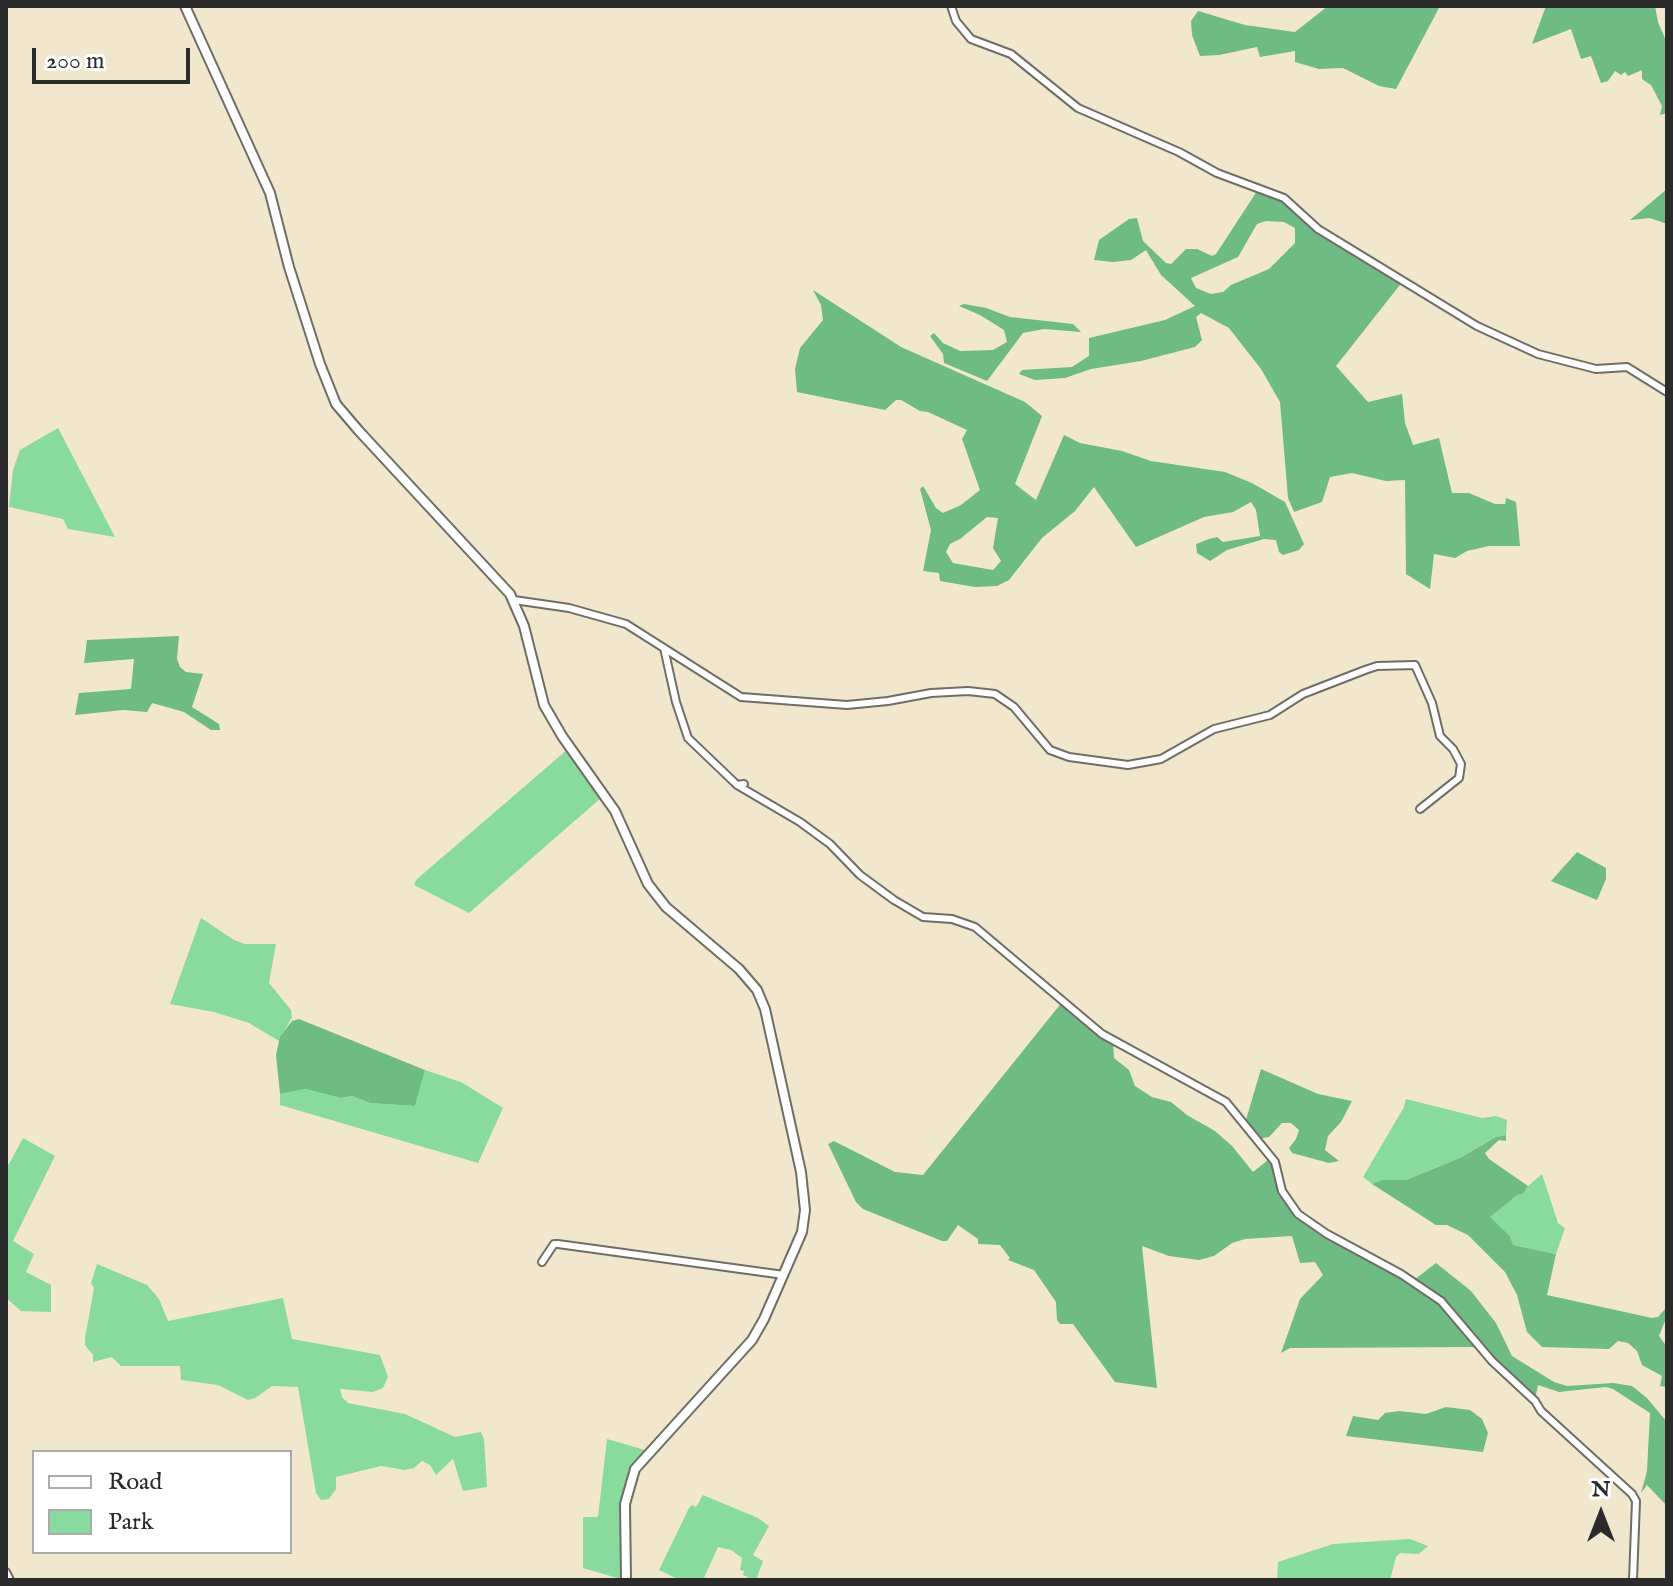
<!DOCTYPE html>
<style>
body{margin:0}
#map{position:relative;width:1673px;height:1586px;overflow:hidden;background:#f1e7cd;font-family:"IM FELL English",serif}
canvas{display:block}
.frame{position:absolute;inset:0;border:8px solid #2b2b2b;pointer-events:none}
.legend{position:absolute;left:32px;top:1450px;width:260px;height:104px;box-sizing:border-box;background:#fff;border:2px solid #aaa;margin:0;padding:10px 14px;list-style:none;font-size:24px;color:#2b2b2b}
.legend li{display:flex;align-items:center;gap:16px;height:40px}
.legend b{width:40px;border:2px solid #aaa}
.north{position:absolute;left:1561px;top:1474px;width:80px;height:80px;-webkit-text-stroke:6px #fff;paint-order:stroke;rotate:0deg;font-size:22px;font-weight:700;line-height:32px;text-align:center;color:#2b2b2b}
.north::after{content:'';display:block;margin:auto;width:28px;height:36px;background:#2b2b2b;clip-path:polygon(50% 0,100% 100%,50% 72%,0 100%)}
.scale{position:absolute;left:32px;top:48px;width:158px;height:36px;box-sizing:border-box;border:4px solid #2b2b2b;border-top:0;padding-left:10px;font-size:24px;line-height:28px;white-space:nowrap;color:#2b2b2b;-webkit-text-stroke:6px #fff;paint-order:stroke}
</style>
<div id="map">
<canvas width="1673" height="1586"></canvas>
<div class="frame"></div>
<ul class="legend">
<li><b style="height:10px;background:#fff"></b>Road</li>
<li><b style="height:22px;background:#88db9d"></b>Park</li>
</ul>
<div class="north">N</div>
<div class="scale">200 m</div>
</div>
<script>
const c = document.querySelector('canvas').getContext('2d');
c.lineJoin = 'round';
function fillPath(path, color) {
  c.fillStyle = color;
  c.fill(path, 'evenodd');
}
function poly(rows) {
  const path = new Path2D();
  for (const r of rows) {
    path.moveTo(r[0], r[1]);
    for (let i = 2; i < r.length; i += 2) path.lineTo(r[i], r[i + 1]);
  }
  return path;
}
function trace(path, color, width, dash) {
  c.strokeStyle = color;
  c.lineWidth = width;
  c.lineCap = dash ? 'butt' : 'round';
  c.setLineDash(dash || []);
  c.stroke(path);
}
const green = poly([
 [58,428,115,537,68,529,63,519,9,507,13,470,20,450],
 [568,749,602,797,469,913,414,885,416,880],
 [201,918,234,940,245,944,276,944,269,983,291,1010,292,1017,279,1041,249,1023,214,1012,170,1004],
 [425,1070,461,1082,503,1108,478,1163,280,1105,280,1094,305,1089,341,1098,352,1096,370,1103,415,1106],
 [1406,1099,1482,1118,1496,1116,1507,1120,1506,1135,1496,1137,1460,1158,1406,1180,1382,1180,1372,1184,1363,1177,1404,1107],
 [23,1138,55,1156,13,1241,34,1254,26,1272,51,1285,51,1312,21,1311,6,1298,6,1165,9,1164],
 [1542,1174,1558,1223,1565,1228,1556,1254,1513,1245,1510,1236,1489,1217,1517,1195,1523,1194,1528,1186],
 [97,1264,147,1285,159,1299,168,1321,283,1298,292,1339,380,1355,388,1377,383,1388,373,1392,340,1389,342,1397,348,1403,405,1414,455,1437,481,1432,484,1439,487,1487,463,1491,453,1459,436,1475,430,1465,422,1461,414,1468,405,1470,381,1466,336,1477,336,1489,329,1499,321,1500,316,1493,298,1387,272,1386,255,1398,248,1400,218,1385,181,1380,180,1366,121,1366,112,1357,93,1362,93,1355,85,1345,85,1338,94,1288,91,1283],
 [607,1439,645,1450,629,1472,622,1497,624,1580,583,1568,583,1517,598,1517],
 [703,1495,758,1518,769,1526,753,1555,763,1561,756,1580,747,1580,748,1577,743,1575,744,1571,740,1570,742,1558,731,1550,718,1547,703,1580,680,1580,659,1570,689,1508,692,1505,696,1507],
 [1410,1539,1428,1546,1419,1554,1400,1553,1396,1557,1390,1580,1277,1580,1278,1562,1333,1544]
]);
const forest = poly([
 [1328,6,1440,6,1396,89,1379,86,1343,68,1319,69,1295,62,1295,51,1260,57,1257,47,1219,55,1200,56,1192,35,1191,21,1198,11,1245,25,1295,32],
 [1546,6,1655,6,1658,22,1667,43,1667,113,1660,115,1662,106,1651,85,1642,79,1642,70,1628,76,1625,72,1621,75,1615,71,1608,81,1601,83,1591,56,1581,59,1571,29,1532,44],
 [1259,188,1288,202,1305,220,1403,281,1336,366,1368,402,1402,394,1405,423,1413,445,1439,438,1452,493,1469,493,1495,504,1505,504,1506,498,1516,502,1520,546,1489,546,1467,551,1455,558,1434,554,1430,589,1406,574,1405,480,1386,481,1352,473,1330,477,1322,502,1294,512,1288,498,1280,402,1261,369,1229,328,1201,313,1196,317,1202,340,1195,347,1141,361,1091,369,1065,378,1035,380,1019,374,1022,370,1072,367,1089,356,1089,338,1165,320,1195,306,1161,275,1146,250,1131,260,1113,262,1094,260,1099,240,1129,219,1137,218,1143,241,1166,263,1171,264,1186,249,1197,249,1212,256,1216,254],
 [1266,221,1284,222,1295,228,1295,243,1269,269,1231,285,1223,292,1211,294,1196,288,1191,278,1238,257,1257,224],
 [1667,189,1667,224,1650,218,1630,220],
 [813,290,901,347,1025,402,1042,416,1015,484,1036,500,1064,435,1080,443,1122,451,1151,461,1225,472,1252,483,1285,502,1304,544,1299,550,1283,555,1279,552,1276,540,1264,539,1227,550,1210,561,1197,553,1196,544,1209,539,1217,537,1223,542,1260,536,1256,510,1251,502,1233,512,1204,517,1136,547,1094,487,1075,511,1042,538,1009,580,997,586,975,587,940,581,939,573,923,571,931,530,920,489,923,486,936,508,943,513,961,505,980,490,962,439,967,430,928,412,920,411,901,400,896,400,885,410,797,392,795,369,800,348,823,320,821,305],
 [987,517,998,518,993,548,1001,561,993,570,953,563,946,552,950,544,960,539],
 [964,304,986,308,1010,317,1073,324,1081,332,1044,329,1023,333,987,381,944,363,943,354,930,336,934,333,943,343,960,351,993,350,1007,342,1004,330,980,315,959,306],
 [179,636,177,659,180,667,186,672,203,674,192,707,219,724,220,730,211,730,184,712,152,703,147,712,123,710,75,715,79,693,131,689,134,659,84,663,87,640],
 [1577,852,1606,868,1606,879,1597,900,1551,881],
 [1063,1001,1113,1041,1114,1058,1129,1070,1135,1086,1152,1097,1171,1102,1187,1115,1215,1131,1232,1146,1253,1172,1273,1156,1281,1186,1296,1209,1316,1226,1414,1280,1436,1263,1471,1291,1496,1323,1512,1356,1554,1382,1567,1386,1613,1383,1632,1386,1647,1398,1667,1422,1667,1506,1647,1485,1641,1493,1647,1471,1650,1413,1613,1389,1606,1387,1559,1392,1538,1385,1535,1399,1478,1347,1290,1348,1281,1353,1300,1299,1323,1275,1315,1262,1300,1263,1292,1236,1245,1239,1232,1243,1214,1256,1199,1260,1169,1256,1142,1246,1157,1388,1115,1382,1073,1324,1060,1324,1057,1320,1056,1302,1034,1270,1008,1260,1010,1258,1000,1245,978,1244,978,1239,958,1225,947,1241,942,1241,863,1209,856,1202,828,1144,834,1141,895,1172,923,1175],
 [299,1019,425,1070,415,1106,370,1103,352,1096,341,1098,305,1089,280,1094,276,1055,280,1037,292,1021],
 [1261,1069,1318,1094,1352,1101,1341,1122,1328,1136,1325,1150,1339,1161,1329,1163,1292,1153,1289,1148,1296,1139,1299,1130,1291,1123,1282,1123,1269,1137,1258,1139,1245,1123],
 [1506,1135,1506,1141,1499,1140,1485,1153,1489,1159,1528,1186,1523,1194,1517,1195,1490,1217,1510,1236,1513,1245,1556,1254,1547,1295,1652,1318,1658,1317,1665,1309,1665,1321,1659,1336,1667,1347,1667,1387,1660,1386,1662,1376,1642,1365,1637,1351,1628,1343,1618,1341,1609,1349,1542,1347,1527,1332,1517,1295,1505,1272,1468,1235,1447,1225,1436,1225,1372,1184,1382,1180,1406,1180,1460,1158,1496,1137],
 [1446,1407,1470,1410,1482,1419,1488,1433,1483,1452,1346,1436,1353,1416,1378,1420,1385,1413,1399,1411,1426,1414]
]);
const minor = poly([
 [951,6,956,21,971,39,1011,54,1078,108,1179,152,1217,173,1284,198,1318,229,1477,326,1538,354,1596,369,1627,367,1667,392],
 [514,600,569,608,626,624,741,697,847,705,888,701,931,693,968,691,995,694,1014,707,1050,750,1069,757,1128,765,1161,759,1214,729,1270,715,1303,694,1365,670,1377,666,1415,665,1432,703,1440,736,1453,749,1461,764,1459,778,1420,809],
 [664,648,676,702,688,738,734,782,737,785,744,784],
 [737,785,800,822,830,844,860,875,894,900,923,917,952,919,975,927,1102,1034,1226,1102,1275,1162,1282,1191,1298,1214,1327,1234,1401,1274,1441,1301,1492,1361,1535,1401,1541,1411,1632,1494,1636,1501,1633,1580],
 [542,1262,554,1244,558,1244,784,1275],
 [6,1572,10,1580]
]);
const major = poly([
 [185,6,270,193,289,267,320,364,336,404,359,431,510,594,524,626,544,705,562,736,615,811,648,884,666,907,739,969,757,990,765,1009,801,1172,805,1210,802,1232,764,1319,752,1340,635,1469,625,1504,626,1580]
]);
fillPath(green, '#88db9d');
fillPath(forest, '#6ebb84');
trace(minor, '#706d64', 10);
trace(major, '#706d64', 12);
trace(minor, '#fff', 6);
trace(major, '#fff', 8);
</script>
